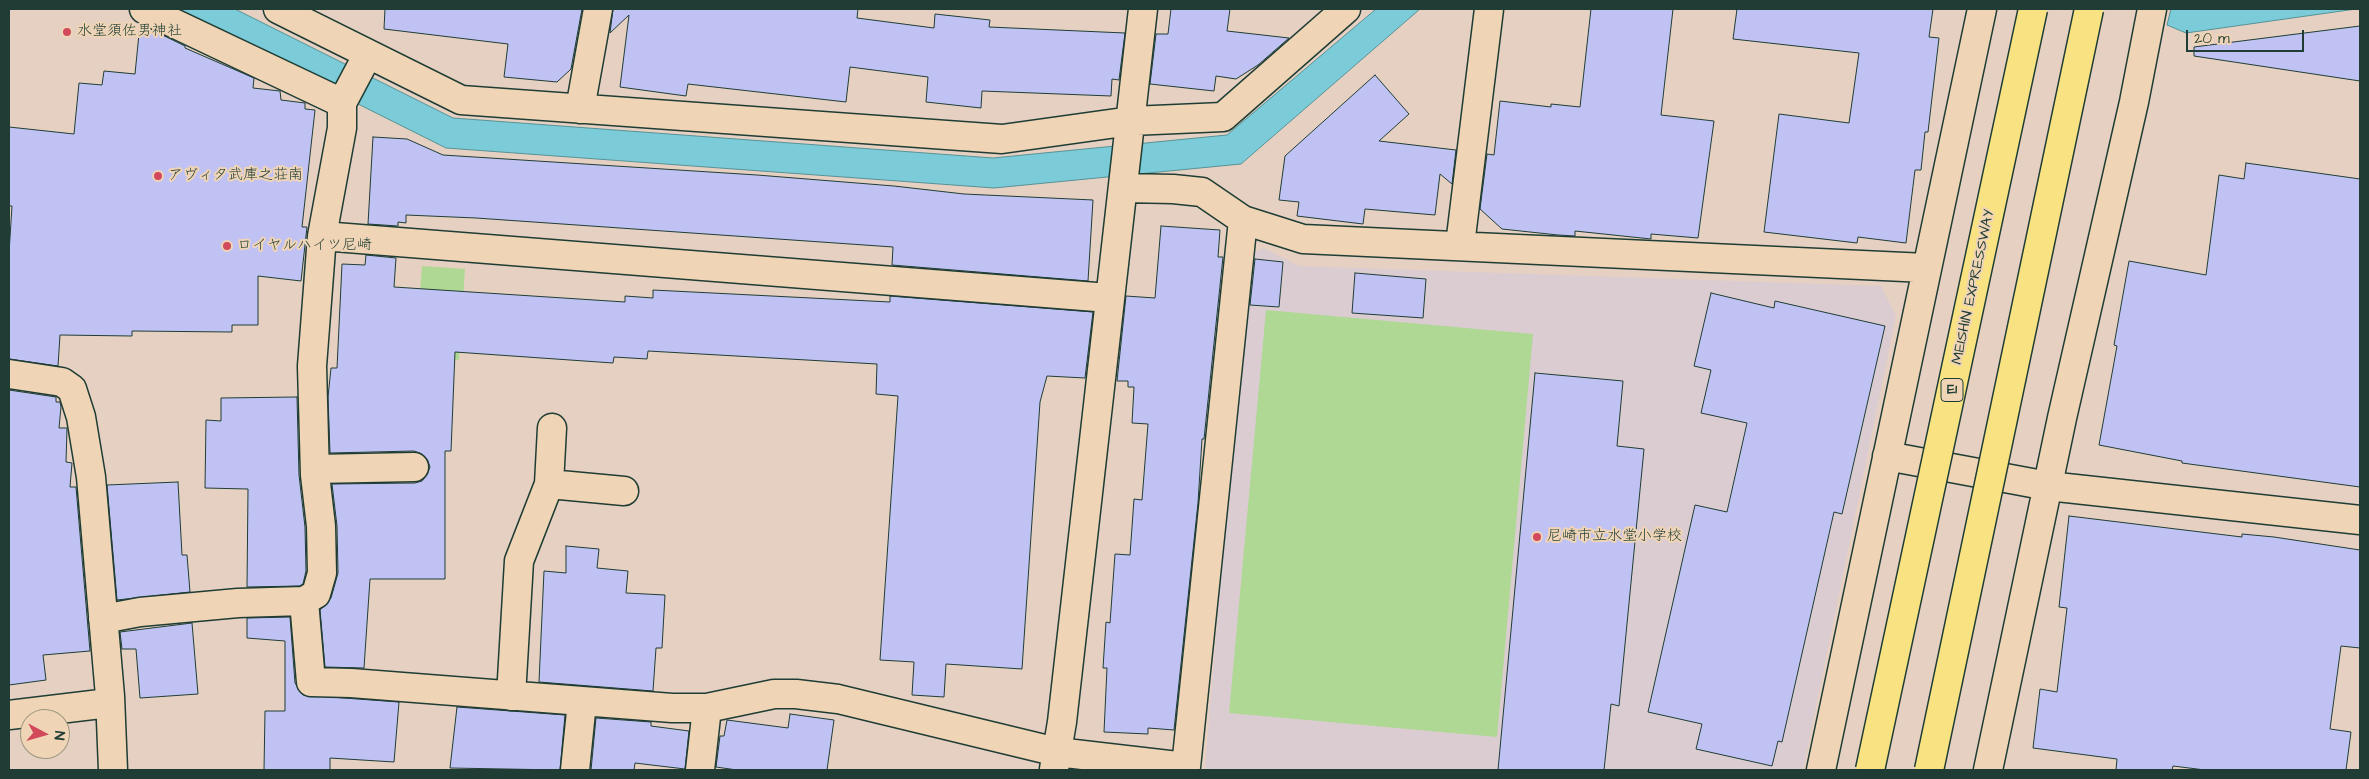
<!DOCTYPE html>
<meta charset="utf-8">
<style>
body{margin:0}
#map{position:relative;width:2369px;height:779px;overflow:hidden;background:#e6d0c2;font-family:"Architects Daughter",sans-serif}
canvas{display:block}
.frame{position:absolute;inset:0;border:10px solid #1f3d34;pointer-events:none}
.north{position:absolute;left:20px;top:709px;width:50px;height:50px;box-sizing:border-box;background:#efd4b6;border:1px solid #9c9882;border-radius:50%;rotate:96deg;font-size:14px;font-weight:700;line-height:20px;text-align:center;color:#1f3d34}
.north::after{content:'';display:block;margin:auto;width:18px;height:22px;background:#d1495b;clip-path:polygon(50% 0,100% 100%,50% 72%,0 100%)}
.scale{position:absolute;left:2186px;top:30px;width:118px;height:22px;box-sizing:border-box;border:2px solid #1f3d34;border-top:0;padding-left:6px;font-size:15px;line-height:18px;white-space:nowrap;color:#1f3d34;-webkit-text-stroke:4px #efd4b6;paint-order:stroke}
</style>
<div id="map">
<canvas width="2369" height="779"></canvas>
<div class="frame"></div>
<div class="north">N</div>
<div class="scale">20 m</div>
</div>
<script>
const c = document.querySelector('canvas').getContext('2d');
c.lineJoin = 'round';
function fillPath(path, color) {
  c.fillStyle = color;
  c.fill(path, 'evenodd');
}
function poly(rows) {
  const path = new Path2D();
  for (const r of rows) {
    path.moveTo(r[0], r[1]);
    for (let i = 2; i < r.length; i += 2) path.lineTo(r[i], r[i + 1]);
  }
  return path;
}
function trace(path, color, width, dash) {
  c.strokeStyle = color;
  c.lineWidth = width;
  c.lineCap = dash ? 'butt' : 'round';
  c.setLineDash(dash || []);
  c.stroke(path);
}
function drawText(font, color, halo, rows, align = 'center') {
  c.font = font + ' "Architects Daughter","Klee One",sans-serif';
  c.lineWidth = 4;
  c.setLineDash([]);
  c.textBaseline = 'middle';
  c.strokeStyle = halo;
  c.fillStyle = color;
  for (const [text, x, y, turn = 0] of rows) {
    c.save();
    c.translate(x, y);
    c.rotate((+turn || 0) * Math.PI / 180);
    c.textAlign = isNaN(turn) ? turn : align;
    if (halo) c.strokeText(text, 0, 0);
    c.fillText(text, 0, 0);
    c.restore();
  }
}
const built = poly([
 [1264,248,1299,266,1881,286,1896,316,1803,770,1205,770,1247,256]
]);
const green = poly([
 [422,266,465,269,459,360,415,357],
 [1266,310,1533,334,1497,737,1229,713]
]);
const water = poly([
 [168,9,235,9,453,118,993,158,1227,135,1376,9,1420,9,1241,164,994,188,446,148,168,9],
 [2171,9,2356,9,2186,33,2167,25,2171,9]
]);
const building = poly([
 [385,9,582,9,571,69,557,82,504,77,508,44,384,29,385,9],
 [613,9,858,9,857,18,934,28,935,14,990,20,989,27,1125,33,1119,80,1112,79,1111,96,982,91,981,108,926,102,928,77,850,67,846,102,688,84,686,96,620,87,629,15,610,33,613,9],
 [1171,9,1230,9,1227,31,1289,38,1258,65,1236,79,1216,76,1214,91,1150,84,1156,34,1168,34,1171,9],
 [1591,9,1673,9,1661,115,1714,121,1698,238,1651,234,1651,239,1575,231,1575,236,1558,235,1502,229,1480,209,1487,154,1494,155,1500,101,1551,107,1551,104,1580,107,1591,9],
 [1737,9,1933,9,1929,37,1939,38,1928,132,1925,132,1921,170,1915,170,1906,243,1858,237,1857,243,1764,232,1779,114,1849,123,1859,53,1733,39,1737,9],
 [140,24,185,46,185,48,254,78,253,88,280,91,281,100,305,103,305,109,315,110,302,227,307,227,301,281,258,276,258,325,232,325,232,332,132,331,132,336,60,335,58,366,9,359,9,253,12,206,9,206,9,127,74,134,79,83,102,85,104,71,135,74,140,24],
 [2360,26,2360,81,2194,56,2194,47,2360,26],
 [1375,75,1409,114,1379,141,1456,150,1452,184,1440,174,1435,215,1365,209,1363,224,1297,216,1299,202,1279,200,1285,156,1375,75],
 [373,137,407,139,443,155,757,175,894,186,964,194,1093,200,1088,281,892,265,893,247,476,218,406,215,406,223,398,222,398,226,368,224,373,137],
 [2246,163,2360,179,2360,487,2182,463,2182,461,2099,445,2117,346,2114,345,2129,261,2206,275,2219,175,2244,179,2246,163],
 [1161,226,1220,230,1218,257,1223,257,1204,439,1202,439,1198,503,1174,730,1148,728,1148,734,1104,732,1107,668,1103,668,1106,622,1110,623,1115,554,1130,555,1134,499,1142,500,1148,424,1132,423,1134,387,1128,387,1128,381,1117,381,1126,296,1155,298,1161,226],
 [366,255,396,258,394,287,625,302,625,296,653,298,653,290,890,302,890,296,1093,312,1085,378,1047,376,1040,402,1022,669,946,664,944,697,912,695,914,662,880,660,898,396,876,394,877,364,648,351,647,359,614,357,613,363,455,352,451,451,445,451,445,579,370,579,364,668,325,667,320,610,331,598,338,573,337,526,332,484,415,483,422,481,427,475,430,467,427,459,422,454,414,451,330,453,328,397,331,368,337,368,342,264,365,265,366,255],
 [1255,259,1283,262,1279,307,1250,305,1255,259],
 [1355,273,1426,279,1423,318,1352,313,1355,273],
 [1711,293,1774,308,1775,301,1885,326,1842,514,1834,512,1782,742,1778,741,1772,766,1696,749,1702,724,1648,712,1695,505,1727,512,1747,423,1701,413,1711,370,1694,366,1711,293],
 [1535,373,1623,381,1617,446,1644,449,1619,706,1611,704,1604,770,1498,770,1535,373],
 [9,390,56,397,56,402,60,402,61,407,59,428,67,428,66,462,72,463,70,487,76,487,90,651,43,655,46,680,9,685,9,390],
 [297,397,299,475,305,527,306,571,303,584,300,586,247,587,248,489,205,488,206,420,221,421,221,398,297,397],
 [178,482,182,555,187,555,190,592,117,600,107,485,178,482],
 [2069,516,2242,537,2242,534,2274,537,2360,550,2360,648,2341,646,2330,729,2351,732,2346,770,2205,770,2173,766,2172,770,2116,770,2117,759,2033,748,2040,689,2057,692,2067,608,2059,607,2069,516],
 [566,546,599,549,597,568,628,571,626,593,665,595,662,648,656,648,653,691,539,682,544,571,566,573,566,546],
 [290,617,295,683,303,695,399,702,394,762,330,758,330,770,264,770,265,711,285,711,285,641,247,638,247,618,290,617],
 [192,623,198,694,140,698,136,649,122,649,120,632,192,623],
 [457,707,565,715,560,770,450,768,457,707],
 [790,714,834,720,827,770,737,770,716,767,720,736,724,736,727,720,788,728,790,714],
 [596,718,651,722,651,726,689,731,685,769,635,763,634,770,591,770,596,718]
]);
const minor = poly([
 [144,9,342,103],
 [278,9,461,100,1002,139,1131,121,1223,117,1346,9],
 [580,109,598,9],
 [1123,188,1173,189,1202,192,1243,220,1303,239,1926,268],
 [322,236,1109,298],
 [1460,245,1489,9],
 [9,374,62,382,72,389,81,417,91,477,110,696,113,770],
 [1887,456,2048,486,2360,520],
 [315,469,414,467],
 [549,484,624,491],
 [304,601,311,682,351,683,672,708,707,708,774,694,796,694,838,699,1057,752,1186,767,1243,220],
 [103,619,140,612,238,603,304,601,316,594,322,573,321,526,315,475,312,366,322,236,342,128,342,103,368,54],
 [511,696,519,561,549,484,552,428],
 [9,715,109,703],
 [1054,769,1062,722,1143,9],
 [575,770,582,702],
 [700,770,707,708],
 [1821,770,1982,9],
 [1988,770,2062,418,2134,102,2152,9]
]);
const motorwayBridge = poly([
 [1870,770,2033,9],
 [1929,770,2089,9]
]);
const markers = [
 [67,32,5,"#d1495b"],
 [158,176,5,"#d1495b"],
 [227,246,5,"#d1495b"],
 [1537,537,5,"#d1495b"]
];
const shields = [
 [1952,390,22]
];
const shieldNames = [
 ["E1",1952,390]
];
const poiNames = [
 ["水堂須佐男神社",77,32],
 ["アヴィタ武庫之荘南",168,176],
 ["ロイヤルハイツ尼崎",237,246],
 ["尼崎市立水堂小学校",1547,537]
];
const streetNames = [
 ["MEISHIN EXPRESSWAY",1974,287,-78]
];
fillPath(built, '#dbccd1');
fillPath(green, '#afd895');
fillPath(water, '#7ccbd8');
trace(water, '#579296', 1);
fillPath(building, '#c1c2f4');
trace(building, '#1f3d34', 1);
trace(minor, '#1f3d34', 31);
trace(minor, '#efd4b6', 28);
trace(motorwayBridge, '#1f3d34', 31, []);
trace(motorwayBridge, '#f8e281', 28);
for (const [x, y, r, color] of markers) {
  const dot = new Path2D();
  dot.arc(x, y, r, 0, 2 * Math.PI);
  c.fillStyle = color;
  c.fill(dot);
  trace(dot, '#efd4b6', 2);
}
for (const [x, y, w] of shields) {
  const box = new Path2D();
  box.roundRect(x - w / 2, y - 11.5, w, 23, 4);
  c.fillStyle = '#efd4b6';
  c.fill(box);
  trace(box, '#1f3d34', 1);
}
drawText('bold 14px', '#1f3d34', null, shieldNames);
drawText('15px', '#1f3d34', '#efd4b6', poiNames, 'left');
drawText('15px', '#1f3d34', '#efd4b6', streetNames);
</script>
